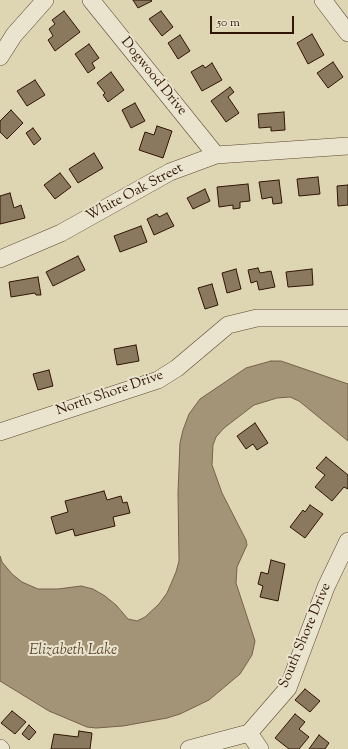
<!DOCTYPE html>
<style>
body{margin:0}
#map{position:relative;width:348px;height:749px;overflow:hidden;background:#ded5b3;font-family:"Sorts Mill Goudy",serif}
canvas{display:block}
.scale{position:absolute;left:210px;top:16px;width:84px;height:18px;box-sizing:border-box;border:2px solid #301504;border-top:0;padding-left:5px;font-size:12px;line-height:14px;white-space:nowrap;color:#301504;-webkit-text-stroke:3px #eae4ce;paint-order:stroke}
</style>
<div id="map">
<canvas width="348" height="749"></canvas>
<div class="scale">50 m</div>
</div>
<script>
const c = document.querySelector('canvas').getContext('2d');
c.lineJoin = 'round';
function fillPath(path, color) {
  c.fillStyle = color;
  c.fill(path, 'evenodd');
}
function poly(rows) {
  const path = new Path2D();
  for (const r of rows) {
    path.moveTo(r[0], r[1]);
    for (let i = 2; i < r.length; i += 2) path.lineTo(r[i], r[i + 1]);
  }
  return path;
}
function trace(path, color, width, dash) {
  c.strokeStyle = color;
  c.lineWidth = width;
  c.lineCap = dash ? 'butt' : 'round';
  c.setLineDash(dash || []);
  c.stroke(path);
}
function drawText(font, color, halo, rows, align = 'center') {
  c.font = font + ' "Sorts Mill Goudy",serif';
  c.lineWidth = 4;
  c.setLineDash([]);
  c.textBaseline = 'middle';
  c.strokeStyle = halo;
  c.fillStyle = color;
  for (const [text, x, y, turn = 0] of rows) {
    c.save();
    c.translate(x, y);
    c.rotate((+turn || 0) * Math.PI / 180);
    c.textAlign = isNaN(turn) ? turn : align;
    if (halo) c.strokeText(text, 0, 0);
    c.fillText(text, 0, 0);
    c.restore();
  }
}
const water = poly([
 [271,361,281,361,348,384,348,441,299,401,290,397,277,398,254,405,224,428,216,437,213,445,212,465,222,493,246,540,247,545,237,567,236,583,255,641,252,655,240,674,209,700,180,714,167,718,123,726,96,728,87,727,49,711,0,681,0,556,2,562,12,574,22,582,38,589,58,589,81,586,93,589,105,596,116,605,128,619,137,621,145,617,159,604,167,593,176,572,179,561,178,493,180,443,183,430,189,414,200,399,246,368,271,361]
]);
const building = poly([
 [133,0,151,0,152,1,138,8,133,0],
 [64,11,80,32,55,51,48,40,53,36,49,29,55,24,52,20,64,11],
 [161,11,173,27,162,36,149,19,161,11],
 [312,34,324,55,308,64,297,43,312,34],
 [180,35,190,51,178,59,168,43,180,35],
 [89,44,99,58,92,63,95,68,88,73,75,54,89,44],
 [333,62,343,77,328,88,317,73,333,62],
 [212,63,222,80,202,91,191,72,203,65,205,68,212,63],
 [111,72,124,90,108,102,103,95,105,93,97,83,111,72],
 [35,80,45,95,27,106,17,91,35,80],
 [230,87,234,92,228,97,239,113,226,122,211,101,230,87],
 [135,103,145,121,131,128,122,110,135,103],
 [11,110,23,123,7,139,0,132,0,121,11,110],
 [284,112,285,130,271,131,271,127,259,128,258,114,284,112],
 [157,126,172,131,163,158,139,150,145,132,154,135,157,126],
 [33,128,41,139,34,145,26,133,33,128],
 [94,153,103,168,78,183,69,169,94,153],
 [60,173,71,187,55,199,44,185,60,173],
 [318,177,320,194,299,196,297,179,318,177],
 [279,180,282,203,273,204,272,197,262,199,259,182,279,180],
 [248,184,250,201,240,202,240,208,233,209,233,205,219,207,217,187,248,184],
 [348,185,348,205,338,206,337,186,348,185],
 [205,189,210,201,193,209,187,198,205,189],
 [10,193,14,208,21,205,25,218,0,224,0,196,10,193],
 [167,213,174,226,154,235,147,219,157,214,159,217,167,213],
 [141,226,147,242,120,252,114,236,141,226],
 [78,256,85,270,53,286,46,272,78,256],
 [258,268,260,273,271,271,275,287,259,290,257,281,251,283,248,270,258,268],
 [236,269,241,289,227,293,222,273,236,269],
 [312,269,313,285,288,287,286,272,312,269],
 [38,277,41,295,36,295,35,293,11,297,9,282,38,277],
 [212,284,218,305,205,309,198,288,212,284],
 [136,345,139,361,117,365,114,349,136,345],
 [49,370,53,386,38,390,33,374,49,370],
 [255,423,268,443,257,450,253,444,246,449,237,436,255,423],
 [326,457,348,475,348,489,344,487,332,501,315,487,325,475,316,468,326,457],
 [104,491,107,500,121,496,123,503,127,502,130,513,113,517,115,526,75,536,73,529,56,534,51,517,68,512,65,501,104,491],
 [310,505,323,514,305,538,290,527,303,510,305,512,310,505],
 [271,560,285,564,278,601,260,597,263,586,258,584,261,572,268,574,271,560],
 [305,689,320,701,310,712,295,700,305,689],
 [12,711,26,722,15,734,1,723,12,711],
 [295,714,305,722,299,729,309,737,299,749,289,749,275,738,295,714],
 [29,725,36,732,29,740,22,734,29,725],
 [79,731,92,733,90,749,51,749,54,734,78,737,79,731],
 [319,735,329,743,325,749,309,749,319,735]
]);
const minor = poly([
 [91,0,216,155],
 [323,0,348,33],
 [0,57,14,35,45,0],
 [0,259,61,233,170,172,216,155,348,146],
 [0,432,158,380,177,368,228,325,257,318,348,318],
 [249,733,260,749],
 [0,748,1,749],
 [189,749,249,733,288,688,326,587,348,541]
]);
const streetNames = [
 ["Dogwood Drive",153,77,51],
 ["White Oak Street",135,193,-28],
 ["North Shore Drive",110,394,-19],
 ["South Shore Drive",306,636,-67]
];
const waterNames = [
 ["Elizabeth Lake",73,651]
];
fillPath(water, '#a39478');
trace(water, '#75614a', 1);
fillPath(building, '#8a795f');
trace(building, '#301504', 1);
trace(minor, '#5c4530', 18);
trace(minor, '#eae4ce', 17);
drawText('14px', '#301504', '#eae4ce', streetNames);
drawText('italic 15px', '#5e4832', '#eae4ce', waterNames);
</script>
